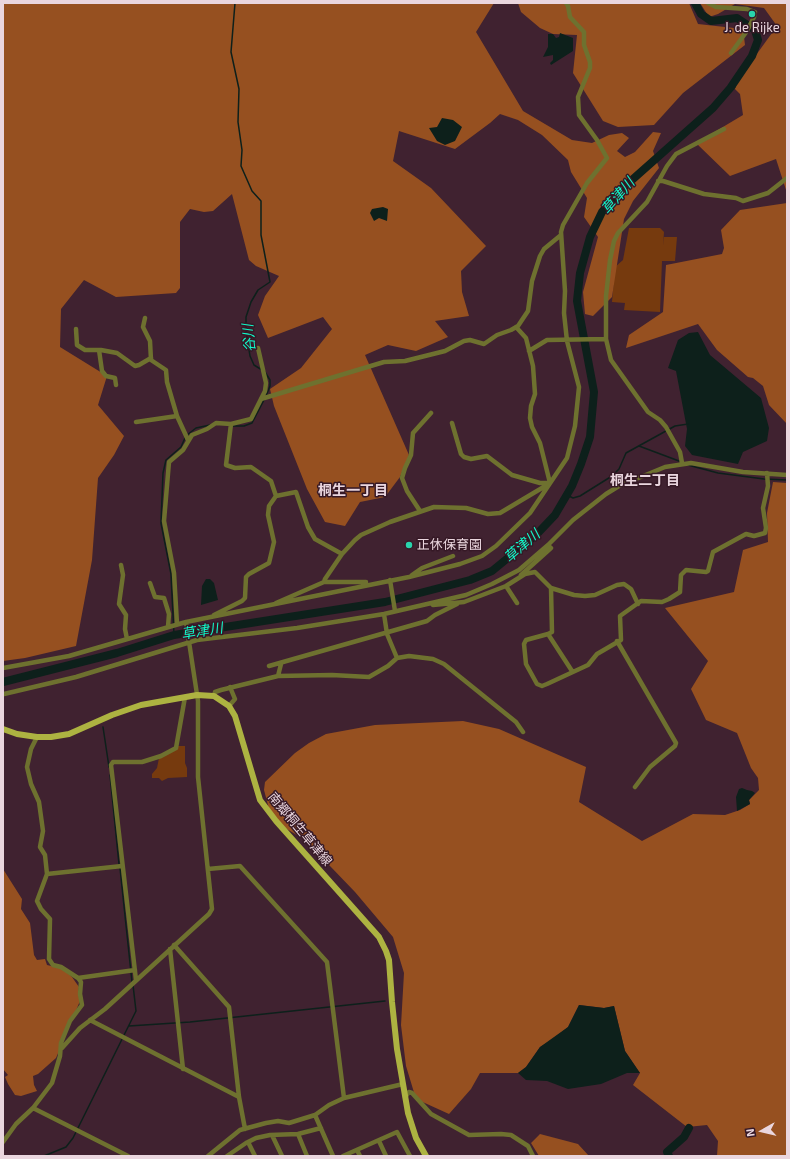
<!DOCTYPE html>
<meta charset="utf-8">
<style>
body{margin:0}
#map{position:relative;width:790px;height:1159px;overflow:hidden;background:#402230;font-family:"Exo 2",sans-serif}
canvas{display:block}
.frame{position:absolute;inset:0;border:4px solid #ead6de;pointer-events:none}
.north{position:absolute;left:742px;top:1111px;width:40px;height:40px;-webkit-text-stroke:3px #361926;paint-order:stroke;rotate:262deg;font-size:11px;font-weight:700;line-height:16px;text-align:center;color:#ead6de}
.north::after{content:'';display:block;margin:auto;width:14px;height:18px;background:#ead6de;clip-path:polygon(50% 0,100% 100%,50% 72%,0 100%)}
</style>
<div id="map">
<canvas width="790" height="1159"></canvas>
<div class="frame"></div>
<div class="north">N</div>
</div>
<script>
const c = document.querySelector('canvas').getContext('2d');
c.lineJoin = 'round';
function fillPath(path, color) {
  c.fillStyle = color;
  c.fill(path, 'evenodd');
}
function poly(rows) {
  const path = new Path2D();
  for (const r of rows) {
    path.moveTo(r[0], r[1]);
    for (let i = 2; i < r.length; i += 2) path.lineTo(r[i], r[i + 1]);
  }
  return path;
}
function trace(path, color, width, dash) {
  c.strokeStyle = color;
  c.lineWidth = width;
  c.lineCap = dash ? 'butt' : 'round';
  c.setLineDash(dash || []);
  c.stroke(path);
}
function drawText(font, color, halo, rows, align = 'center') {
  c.font = font + ' "Exo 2","Noto Sans JP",sans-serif';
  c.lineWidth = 3;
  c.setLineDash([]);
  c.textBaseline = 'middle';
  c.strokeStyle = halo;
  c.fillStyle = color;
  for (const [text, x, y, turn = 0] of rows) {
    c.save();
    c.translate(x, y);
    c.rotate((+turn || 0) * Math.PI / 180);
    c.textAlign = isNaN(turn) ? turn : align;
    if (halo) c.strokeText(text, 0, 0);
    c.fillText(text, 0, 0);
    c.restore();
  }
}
const green = poly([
 [629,228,660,228,664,232,663,246,664,237,677,237,675,261,662,261,660,312,624,310,625,303,612,302,615,267,623,260],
 [177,746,185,746,185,763,187,768,187,777,168,778,162,781,159,778,152,778,152,774,157,768,159,758]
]);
const forest = poly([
 [3,3,494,3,476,32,523,111,572,140,592,143,609,135,622,133,629,138,617,151,625,157,635,152,653,132,661,133,653,151,659,168,633,201,624,219,612,297,593,316,585,314,583,292,598,237,584,217,587,198,571,172,568,160,542,135,518,120,500,114,490,123,455,149,399,131,393,161,431,188,486,246,461,271,462,292,469,316,435,321,448,337,416,351,388,345,365,355,409,455,400,477,385,497,360,502,345,526,325,522,307,489,274,406,270,389,301,368,332,329,323,317,268,338,258,315,265,296,279,276,256,266,249,260,232,194,213,211,204,212,190,209,180,222,180,288,176,293,116,297,84,280,61,309,60,347,107,376,98,405,124,436,114,455,98,478,92,560,76,646,25,658,3,661],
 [518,3,689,3,698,24,743,29,745,45,683,93,654,125,618,127,603,121,573,73,577,35,553,34,540,28,521,12],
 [700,3,787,3,787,193,776,159,730,176,696,143,743,115,740,94,733,87,777,26,764,8,735,4,718,14,709,17],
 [787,203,787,424,769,405,763,386,753,378,748,377,717,350,698,324,626,348,629,335,663,312,666,265,722,254,724,248,721,230,740,210],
 [773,482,787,483,787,1156,717,1156,718,1141,707,1125,687,1127,633,1085,640,1073,625,1051,614,1006,604,1008,579,1005,568,1027,552,1040,540,1047,526,1067,518,1073,480,1073,471,1089,449,1114,416,1099,406,1066,401,1025,404,973,393,937,355,892,305,840,272,820,264,790,265,782,295,753,309,743,326,734,375,725,463,721,499,729,586,767,579,802,642,841,693,814,725,815,740,810,750,804,749,800,759,790,758,778,751,768,737,733,706,720,691,689,708,661,665,608,734,592,743,550,768,542,767,513],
 [3,869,22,899,21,909,30,923,34,955,37,960,45,959,47,965,63,969,72,977,79,987,78,992,80,1001,56,1058,38,1074,33,1076,34,1085,37,1091,21,1096,15,1095,8,1084,5,1077,8,1075,3,1069],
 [540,1134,578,1144,589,1156,539,1156,531,1143]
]);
const water = poly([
 [560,33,573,38,573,51,551,65,550,63,553,60,553,55,543,57,548,47,548,34,553,34,556,38,559,37],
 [442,118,453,120,462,127,455,141,445,145,437,141,429,128,437,127],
 [383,207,388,209,387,221,379,218,374,221,370,213,372,209],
 [698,332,710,355,761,398,769,428,767,441,743,452,738,464,692,455,685,446,687,429,676,371,668,368,678,340,689,333],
 [206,579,210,579,214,583,218,600,201,605,202,586],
 [742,788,747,790,752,791,755,793,749,800,750,804,737,811,736,797,739,789],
 [579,1005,604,1008,614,1006,625,1051,640,1073,627,1073,601,1084,568,1089,547,1081,526,1080,518,1073,526,1067,540,1047,568,1027]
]);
const stream = poly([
 [235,3,231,52,239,89,238,122,242,150,241,166,252,191,261,201,261,235,270,282,258,290,251,302,246,317,246,331,250,356,254,365,262,370],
 [265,372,270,380,270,386,266,396],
 [232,426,244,426,252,423,264,400],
 [187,435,196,428,210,425],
 [639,446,679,461],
 [688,465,718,473,764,479,787,480],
 [567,495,573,498,580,496,612,476,619,469,626,453,675,426,688,424],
 [174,635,171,574,161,523,163,473,166,460,181,447,185,438],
 [103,727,109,767],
 [110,775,119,864],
 [120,868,132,982],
 [129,1026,190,1022,385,1001],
 [44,1156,66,1147,73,1138,136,1011,133,985]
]);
const river = poly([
 [695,3,701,14,711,21,737,18,755,30,758,40,752,56,731,87],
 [3,682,117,653,174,635,385,602,470,580,492,571,536,535,555,515,572,486,581,464,590,437,594,392,577,301,580,273,590,237,602,212,624,187,713,108,732,86],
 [669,1156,667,1152,684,1137,689,1128]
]);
const minor = poly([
 [708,3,716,7,747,9,755,12,754,17,747,31,731,53],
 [658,181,663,181,704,194,736,198,743,201,768,193,787,178],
 [145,318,143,327,150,341,151,360,166,370,167,382,177,416,188,440],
 [516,327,526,338,533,366,535,394,531,406,530,418,532,427,540,443,550,483],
 [76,329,77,345,85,350,101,350,117,353,135,366,139,365,151,358],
 [99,350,102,371,106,376,115,378,116,385],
 [529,351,547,340,606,339],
 [261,399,384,362,405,361,445,351,464,341,470,340,484,344,497,335,511,330,518,326,528,311,532,281,540,256,544,249,561,235],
 [136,422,177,416],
 [452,423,461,454,464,457,471,459,487,456,512,475,540,483,550,483],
 [231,424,226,465,235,468,251,467,271,481,276,496],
 [682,463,680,452,666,427,660,420,648,412,611,360,606,339,606,296,610,260,614,241,618,233,647,202,667,166,676,154,724,129],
 [420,511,407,491,402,478,405,468,411,455,413,433,431,413],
 [121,565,123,575,119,604,126,615,125,629,127,639],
 [412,575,422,568,453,556],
 [521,575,551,548,548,545],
 [390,580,395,611],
 [324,582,325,579,342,554,355,540,361,535,390,522,434,507,466,508,488,514,500,513,547,485],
 [150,583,155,597,164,598,169,614,168,627],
 [506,586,517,603],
 [551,588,574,595,585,596,595,595,617,585,624,584,631,589,638,604],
 [276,603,324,582,366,582],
 [433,605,464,602,506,586,525,574,535,572,551,588,552,632,548,634],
 [384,614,387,634,397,658],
 [214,615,242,601,245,598,246,577,249,574,269,563,274,542,268,515,269,506,276,496,296,492,308,527,315,539,342,554],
 [177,624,174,573,164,521,169,462,183,450,192,435,207,429,216,423,231,424,251,419,265,391,266,383,258,348],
 [617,641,676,743,675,746,650,767,635,787],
 [269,666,427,621,435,615,457,604],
 [3,668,69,656,186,622,409,577,460,564,482,556,496,546,530,513,567,458,575,426,579,387,567,341,564,313,565,291,561,232,563,225,587,183,607,158,597,140,579,115,578,97,590,68,590,62,584,45,584,32,570,17,568,6,566,3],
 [572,671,548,634,526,640,524,644,526,664,537,684,542,686,547,684,588,665,597,654,621,640,620,616,641,601,662,602,669,599,680,592,681,575,686,570,706,572,708,571,713,552,746,534,754,536,765,533,766,528,763,508,768,486,767,473],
 [278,676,281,664],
 [4,694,76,677,197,640,297,628,384,614,466,595,492,584,519,570,548,545,573,520,606,494,619,486,665,467,691,463,743,472,787,475],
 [214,696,215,692,221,690,278,676,332,675,369,677,388,666,397,658,409,656,433,659,444,664,516,722,523,732],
 [229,706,235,699,230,687],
 [208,869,240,866,327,962,344,1098],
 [47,874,122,866],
 [174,945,229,1007,239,1097,245,1129],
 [170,949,183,1069],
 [78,978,135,970],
 [136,980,111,765,113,762,142,762,161,756,176,748,185,697],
 [90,1020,239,1097],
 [62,1048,80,1028,105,1009,209,914,212,909,198,777,198,701,186,622],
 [405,1097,409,1092,412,1093,431,1114,469,1135,501,1134,511,1135,528,1146,533,1156],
 [33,1108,128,1156],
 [315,1115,333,1156],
 [298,1134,307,1156],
 [272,1135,282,1156],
 [379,1141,386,1156],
 [3,1142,16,1124,33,1108,52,1083,60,1056,61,1043,70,1021,82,1005,80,994,81,982,78,978,61,967,53,965,49,959,50,919,41,909,37,901,47,874,45,855,40,847,43,831,39,802,31,784,27,767,31,749,37,737],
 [248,1142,255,1156],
 [357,1150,360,1156],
 [208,1156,240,1130,266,1123,278,1121,289,1123,315,1115,329,1105,344,1098,403,1084],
 [227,1156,246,1143,256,1138,270,1135,298,1134,321,1128],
 [343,1156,397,1132,410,1156]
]);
const major = poly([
 [3,729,17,734,37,737,51,737,69,734,112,715,141,705,197,695,214,696,229,706,235,716,260,800,276,821,379,937,386,951,389,960,392,1002,397,1049,408,1113,416,1138,426,1156]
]);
const markers = [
 [752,14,4,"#29d5ad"],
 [409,545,4,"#29d5ad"]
];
const poiNames = [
 ["J. de Rijke",752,28],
 ["正休保育園",417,545,"left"]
];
const streetNames = [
 ["南郷桐生草津線",300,829,50]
];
const waterNames = [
 ["草津川",618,196,-49],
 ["谷川",249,338,-96],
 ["草津川",522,546,-41],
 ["草津川",202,631,-9]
];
const neighbourhoodNames = [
 ["桐生二丁目",645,480],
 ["桐生一丁目",353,490]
];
fillPath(green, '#763a0e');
fillPath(forest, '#965020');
fillPath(water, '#0d201b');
trace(stream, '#0d201b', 1.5);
trace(river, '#0d201b', 8);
trace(minor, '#6e712f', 4.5);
trace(major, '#adb341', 6);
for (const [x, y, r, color] of markers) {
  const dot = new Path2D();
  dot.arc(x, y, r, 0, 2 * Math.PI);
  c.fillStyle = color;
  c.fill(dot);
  trace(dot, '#361926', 1.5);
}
drawText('13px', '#ead6de', '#361926', poiNames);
drawText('13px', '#ead6de', '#361926', streetNames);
drawText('italic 14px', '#10faca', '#361926', waterNames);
drawText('bold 14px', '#ead6de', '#361926', neighbourhoodNames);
</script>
